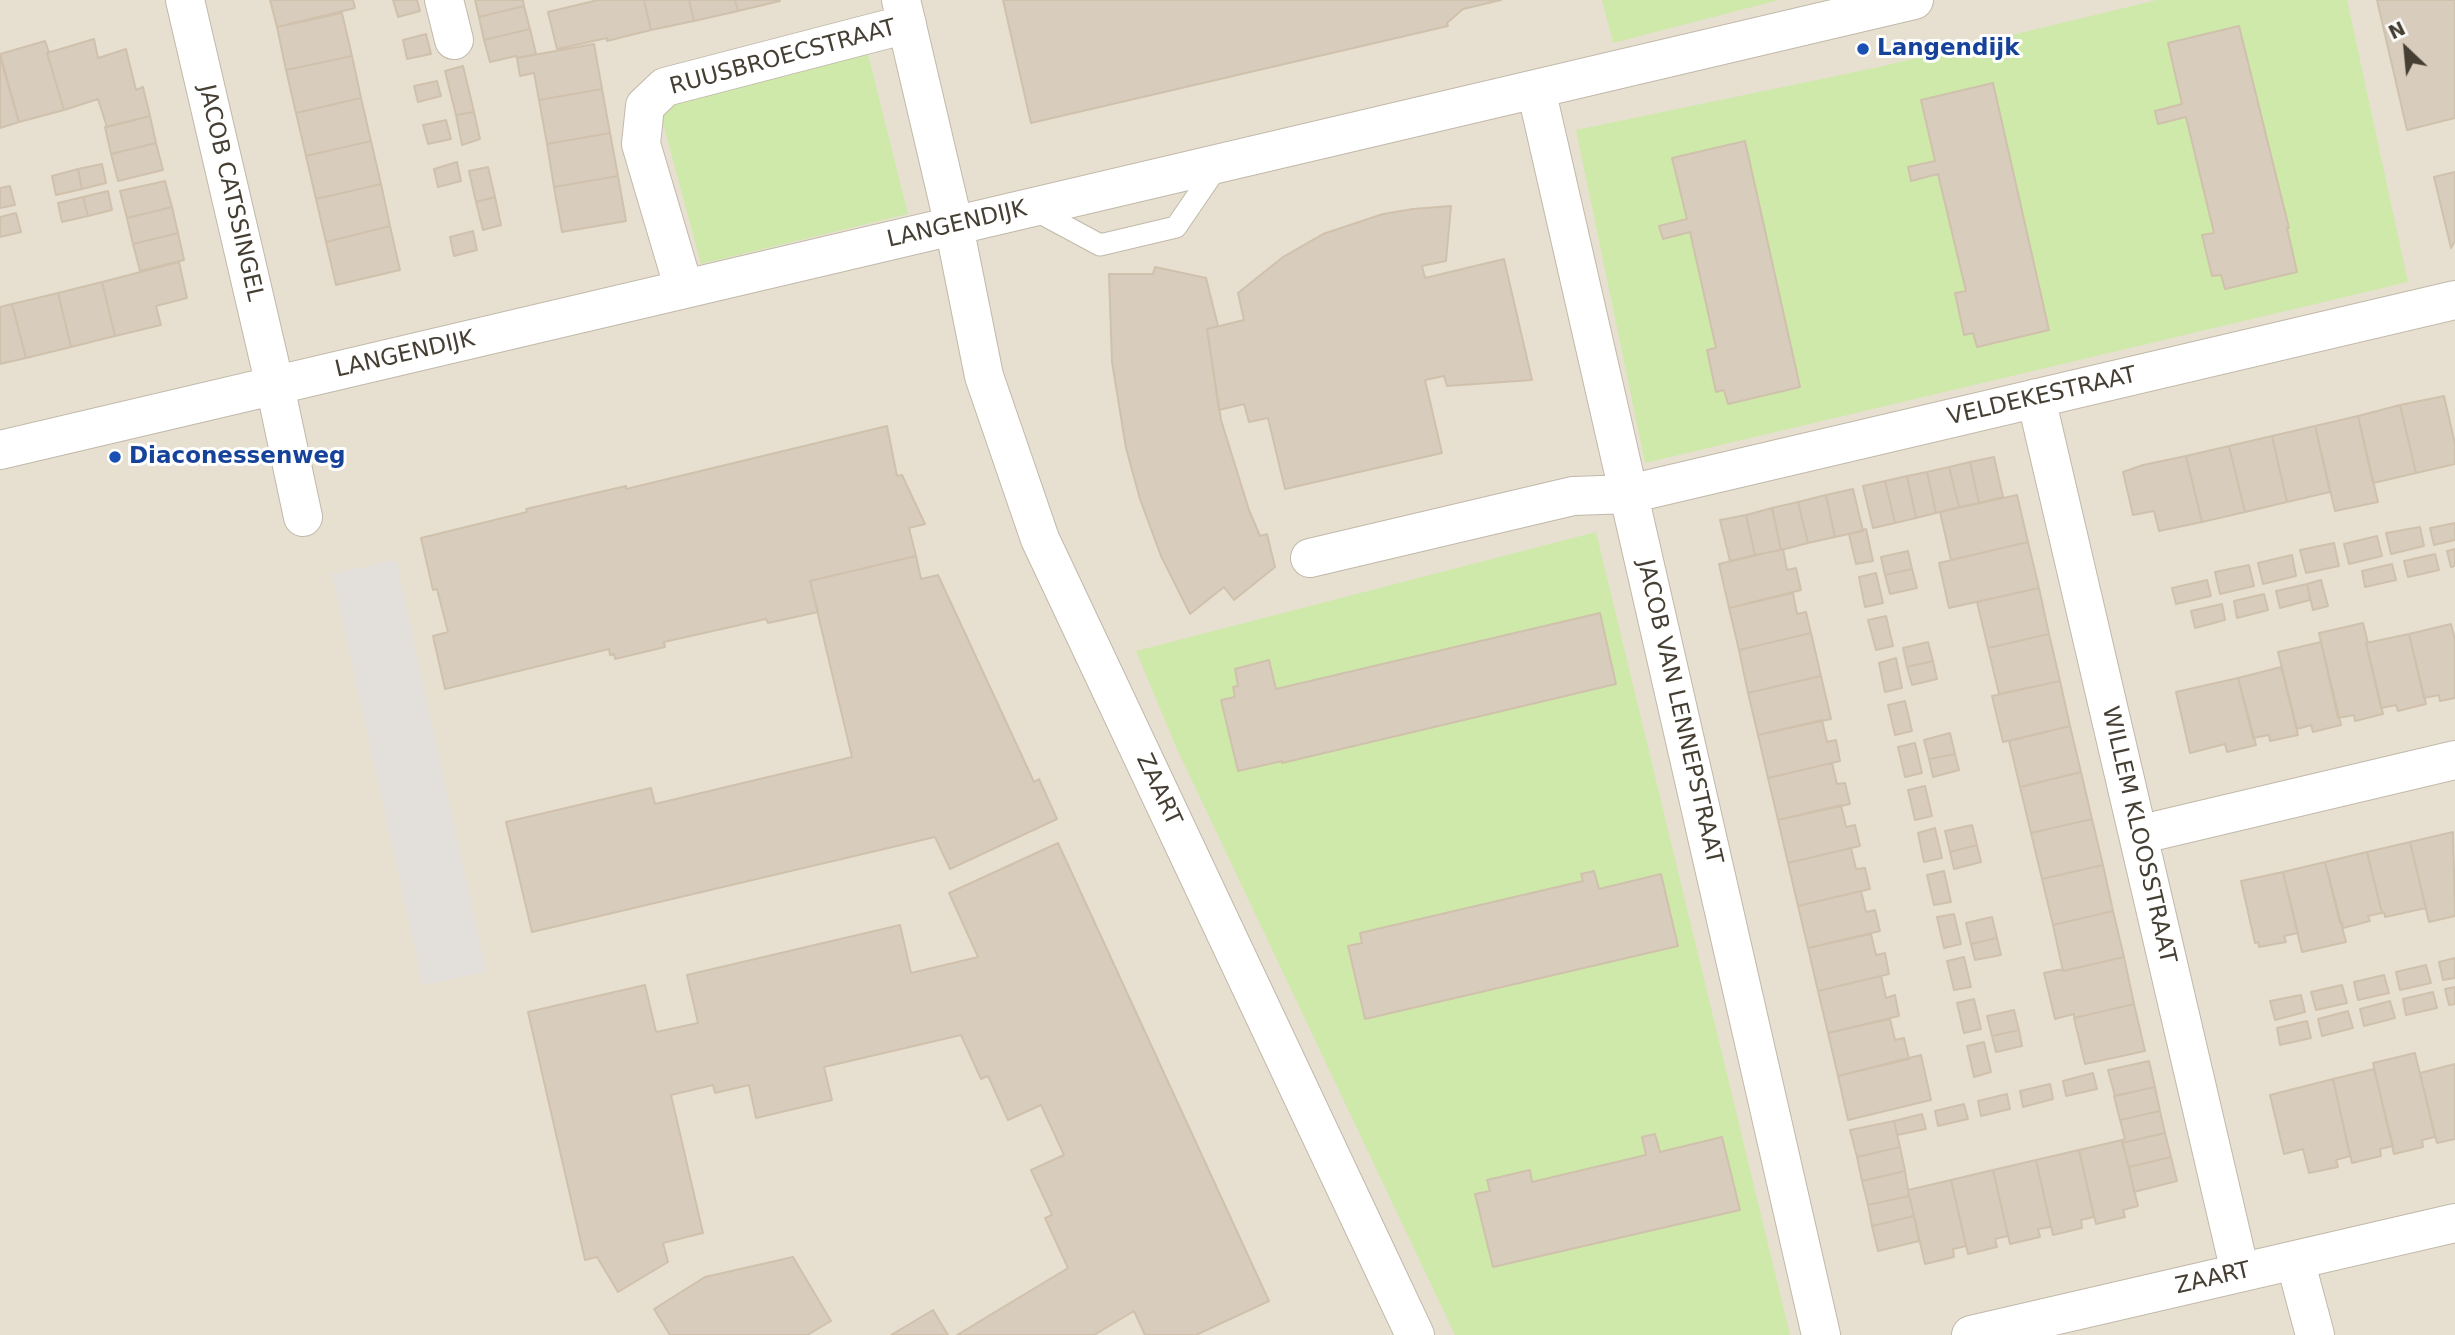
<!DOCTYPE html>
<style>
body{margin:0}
#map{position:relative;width:2455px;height:1335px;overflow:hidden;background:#f3eee4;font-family:"DejaVu Sans",sans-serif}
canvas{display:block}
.north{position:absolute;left:2371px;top:14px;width:70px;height:70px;-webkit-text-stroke:5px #fff;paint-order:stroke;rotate:334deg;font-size:19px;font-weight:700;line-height:28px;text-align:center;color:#453e33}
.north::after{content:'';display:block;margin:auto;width:24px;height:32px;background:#453e33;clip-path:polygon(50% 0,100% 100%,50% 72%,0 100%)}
</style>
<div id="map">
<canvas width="2455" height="1335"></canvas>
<div class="north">N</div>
</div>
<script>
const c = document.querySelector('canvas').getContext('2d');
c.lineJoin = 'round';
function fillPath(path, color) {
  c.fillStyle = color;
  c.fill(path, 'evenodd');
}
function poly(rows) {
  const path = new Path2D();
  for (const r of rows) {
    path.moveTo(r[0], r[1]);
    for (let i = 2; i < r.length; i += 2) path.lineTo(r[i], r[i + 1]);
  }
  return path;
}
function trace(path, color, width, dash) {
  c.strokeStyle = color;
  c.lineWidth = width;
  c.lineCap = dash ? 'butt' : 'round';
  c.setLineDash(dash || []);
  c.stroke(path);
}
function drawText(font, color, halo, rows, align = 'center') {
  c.font = font + ' "DejaVu Sans",sans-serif';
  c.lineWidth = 6;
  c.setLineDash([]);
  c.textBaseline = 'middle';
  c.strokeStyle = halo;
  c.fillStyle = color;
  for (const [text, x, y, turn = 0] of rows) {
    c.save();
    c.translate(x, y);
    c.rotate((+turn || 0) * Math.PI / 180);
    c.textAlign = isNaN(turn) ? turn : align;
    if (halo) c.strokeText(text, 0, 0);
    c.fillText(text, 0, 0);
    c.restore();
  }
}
const residential = poly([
 [0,0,2455,0,2455,1335,0,1335]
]);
const green = poly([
 [1602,0,1779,0,1613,43],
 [2157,0,2347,0,2408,282,1645,463,1576,130,1879,67],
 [865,42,908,214,701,264,654,90],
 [1596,532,1790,1335,1455,1335,1177,749,1136,651]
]);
const parking = poly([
 [396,560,486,972,423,985,332,574]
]);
const building = poly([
 [270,0,353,0,355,8,277,27,270,0],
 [393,0,417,0,420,11,398,17,393,0],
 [475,0,523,0,524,6,479,17,475,0],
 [598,0,644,0,651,30,607,41,607,38,557,49,548,12,598,0],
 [644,0,689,0,694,21,651,30,644,0],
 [689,0,735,0,738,11,694,21,689,0],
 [735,0,780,0,780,1,738,11,735,0],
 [1003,0,1501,0,1463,9,1447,23,1448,26,1031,123,1003,0],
 [2377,0,2455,0,2455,118,2407,130,2377,0],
 [524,6,530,29,484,40,479,17,524,6],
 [342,13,352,56,286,70,277,27,342,13],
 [2239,26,2289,228,2287,228,2297,272,2225,289,2221,275,2212,276,2202,235,2214,233,2186,117,2158,124,2155,111,2182,104,2168,43,2239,26],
 [530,29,536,54,517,58,516,56,490,62,484,40,530,29],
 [426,34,431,54,407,59,403,40,426,34],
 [94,39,98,58,126,49,136,90,143,87,150,116,107,127,98,99,64,110,47,53,94,39],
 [45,41,49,52,47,53,64,110,19,122,0,54,45,41],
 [594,44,602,89,539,100,534,73,520,76,517,58,594,44],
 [352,56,361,98,296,113,286,70,352,56],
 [0,57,19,122,0,128,0,57],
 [463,66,474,112,456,115,445,71,463,66],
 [437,81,441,96,418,102,414,86,437,81],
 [1993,83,2049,330,1977,347,1973,333,1964,335,1955,293,1966,291,1938,174,1911,181,1908,167,1935,161,1921,100,1993,83],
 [602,89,610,133,547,144,539,100,602,89],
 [361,98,371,141,306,156,296,113,361,98],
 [474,112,480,139,462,145,456,115,474,112],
 [150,116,156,143,111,154,105,127,150,116],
 [446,120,451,139,428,144,423,125,446,120],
 [610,133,618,176,554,187,547,144,610,133],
 [371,141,381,184,316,199,306,156,371,141],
 [1745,141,1800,387,1728,404,1724,390,1716,392,1707,350,1716,348,1690,232,1663,239,1659,226,1687,219,1672,158,1745,141],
 [156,143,163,170,118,181,111,154,156,143],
 [457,162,461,181,438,187,434,169,457,162],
 [102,164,106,183,82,189,78,169,102,164],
 [488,167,495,197,476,202,469,171,488,167],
 [78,169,82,189,56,195,52,176,78,169],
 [2455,172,2455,241,2451,248,2434,177,2455,172],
 [618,176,626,221,562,232,554,187,618,176],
 [165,181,172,207,127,218,120,191,165,181],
 [381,184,390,226,326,242,316,199,381,184],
 [10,186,15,205,0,208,0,188,10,186],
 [108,191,112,210,88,216,83,197,108,191],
 [83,197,88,216,62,222,58,203,83,197],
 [495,197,501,225,483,230,476,202,495,197],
 [1451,206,1446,261,1422,266,1425,278,1504,259,1532,380,1447,386,1444,376,1425,380,1442,453,1285,489,1268,418,1249,422,1244,404,1219,410,1207,329,1244,320,1238,293,1283,257,1323,234,1383,214,1413,209,1451,206],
 [172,207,178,233,133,244,127,218,172,207],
 [16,213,21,232,0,237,0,217,16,213],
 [390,226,400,270,336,285,326,242,390,226],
 [473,231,477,250,454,256,450,237,473,231],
 [178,233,184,260,140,271,133,244,178,233],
 [179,262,187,298,156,306,161,325,115,336,102,282,179,262],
 [1155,267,1206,278,1218,326,1207,329,1221,420,1249,510,1260,536,1267,534,1275,567,1234,600,1224,587,1190,614,1161,556,1140,499,1126,448,1112,362,1109,274,1153,274,1155,267],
 [102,282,115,336,71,347,58,293,102,282],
 [58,293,71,347,26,358,12,304,58,293],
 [12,304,26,358,0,364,0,307,12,304],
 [2444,396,2455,444,2455,464,2416,473,2400,405,2444,396],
 [2400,405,2416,473,2373,483,2358,416,2400,405],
 [2358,416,2378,502,2335,511,2315,426,2358,416],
 [887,426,897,476,902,475,925,524,909,528,916,556,810,581,818,612,768,623,766,619,664,642,665,647,615,659,614,654,610,655,609,649,445,689,433,636,448,632,437,589,433,590,421,538,527,512,526,509,626,486,626,489,887,426],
 [2315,426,2330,492,2287,502,2272,436,2315,426],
 [2272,436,2287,502,2245,512,2229,446,2272,436],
 [2229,446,2245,512,2202,522,2186,456,2229,446],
 [2186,456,2202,522,2159,531,2154,511,2133,515,2123,472,2143,465,2186,456],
 [1994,457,2003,497,1979,503,1970,462,1994,457],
 [1970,462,1979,503,1959,507,1949,467,1970,462],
 [1949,467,1959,507,1936,513,1927,472,1949,467],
 [1927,472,1936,513,1916,518,1907,476,1927,472],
 [1907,476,1916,518,1895,523,1885,481,1907,476],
 [1885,481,1895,523,1873,528,1863,486,1885,481],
 [1853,489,1863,531,1835,537,1826,495,1853,489],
 [1826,495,1835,537,1808,543,1798,502,1826,495],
 [2017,495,2028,542,1951,560,1940,512,2017,495],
 [1798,502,1808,543,1781,550,1772,508,1798,502],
 [1772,508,1781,550,1755,555,1746,515,1772,508],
 [1746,515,1755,555,1730,561,1720,520,1746,515],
 [2455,523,2455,540,2434,545,2430,528,2455,523],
 [2420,527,2424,546,2391,554,2386,533,2420,527],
 [1866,529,1873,561,1856,564,1849,534,1866,529],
 [2377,536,2382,556,2349,564,2344,544,2377,536],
 [2028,542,2039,588,1949,608,1939,563,2028,542],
 [2334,543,2339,566,2306,573,2300,550,2334,543],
 [1783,549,1787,570,1796,568,1801,590,1729,608,1719,564,1783,549],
 [2455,549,2455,566,2451,567,2447,551,2455,549],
 [1908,551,1912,569,1885,575,1881,557,1908,551],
 [2435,554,2439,570,2408,577,2404,561,2435,554],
 [2292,555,2296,576,2263,584,2258,563,2292,555],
 [916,556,921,579,938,575,1034,782,1039,779,1057,819,950,869,935,837,532,932,506,822,651,788,655,804,852,757,810,581,916,556],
 [2392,564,2396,580,2365,587,2362,571,2392,564],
 [2249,565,2254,586,2220,594,2215,572,2249,565],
 [1912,569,1917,588,1890,594,1885,575,1912,569],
 [1876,573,1883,603,1865,607,1859,577,1876,573],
 [2207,580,2211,596,2176,604,2172,588,2207,580],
 [2321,580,2328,606,2313,610,2307,584,2321,580],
 [2307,584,2310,600,2280,608,2276,591,2307,584],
 [2039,588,2049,634,1988,648,1977,602,2039,588],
 [1793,593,1797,614,1806,612,1811,633,1739,650,1729,608,1793,593],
 [2264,594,2268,610,2237,618,2234,601,2264,594],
 [2222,604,2225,620,2195,628,2191,611,2222,604],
 [1600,613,1616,684,1282,763,1282,761,1238,771,1221,700,1235,697,1233,687,1238,686,1235,669,1269,660,1276,689,1600,613],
 [1886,616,1893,646,1876,650,1868,620,1886,616],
 [2363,623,2368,643,2366,643,2383,714,2355,721,2354,715,2338,718,2319,633,2363,623],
 [2451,624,2455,640,2455,698,2440,701,2439,695,2424,698,2409,634,2451,624],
 [1811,633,1821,676,1748,693,1739,650,1811,633],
 [2049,634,2060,681,1999,694,1988,648,2049,634],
 [2409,634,2426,704,2398,711,2396,705,2381,708,2366,643,2409,634],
 [1928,642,1933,661,1907,667,1903,648,1928,642],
 [2321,642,2341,725,2313,732,2311,725,2297,729,2278,652,2321,642],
 [1896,658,1902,688,1885,692,1879,663,1896,658],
 [1933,661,1937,679,1912,685,1907,667,1933,661],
 [2281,667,2298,735,2270,741,2269,735,2253,738,2238,678,2281,667],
 [1821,676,1831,719,1758,735,1748,693,1821,676],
 [2238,678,2256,745,2227,752,2225,744,2190,753,2176,692,2238,678],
 [2060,681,2070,726,2003,742,1992,696,2060,681],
 [1905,701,1912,731,1895,735,1888,705,1905,701],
 [1822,720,1827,742,1836,740,1840,761,1768,778,1758,735,1822,720],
 [2070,726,2081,772,2020,787,2009,741,2070,726],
 [1950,733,1955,754,1929,759,1924,740,1950,733],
 [1915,743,1922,773,1905,777,1898,747,1915,743],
 [1955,754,1959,770,1933,777,1929,759,1955,754],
 [1832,763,1837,784,1845,783,1850,804,1778,820,1768,778,1832,763],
 [2081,772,2092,819,2031,833,2020,787,2081,772],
 [1925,786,1932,816,1915,820,1908,790,1925,786],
 [1841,805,1846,827,1855,825,1860,846,1788,863,1778,820,1841,805],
 [2092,819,2103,865,2042,879,2031,833,2092,819],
 [1972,825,1977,845,1950,852,1945,831,1972,825],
 [1935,828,1942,858,1924,862,1918,833,1935,828],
 [2453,832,2455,916,2429,922,2410,842,2453,832],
 [2410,842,2426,908,2385,917,2384,912,2382,913,2367,852,2410,842],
 [1058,843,1269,1301,1196,1335,1145,1335,1134,1311,1094,1335,957,1335,1068,1268,1045,1218,1052,1215,1031,1170,1064,1155,1041,1105,1008,1120,988,1076,981,1079,961,1035,824,1067,832,1100,756,1118,749,1085,715,1093,713,1085,671,1095,703,1233,663,1243,668,1262,618,1292,597,1257,585,1260,528,1012,645,985,656,1032,698,1023,687,975,900,925,911,973,978,957,949,893,1058,843],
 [1977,845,1981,862,1954,869,1950,852,1977,845],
 [1851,848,1856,869,1865,868,1870,889,1798,906,1788,863,1851,848],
 [2367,852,2382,913,2368,916,2370,921,2343,928,2342,922,2340,923,2325,862,2367,852],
 [2325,862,2346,942,2302,952,2283,872,2325,862],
 [2103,865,2113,911,2053,925,2042,879,2103,865],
 [1594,871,1599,889,1661,874,1678,946,1365,1019,1348,946,1362,943,1360,933,1583,881,1581,874,1594,871],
 [1944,871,1951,902,1934,905,1927,875,1944,871],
 [2283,872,2298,933,2284,936,2286,942,2259,947,2258,942,2255,943,2241,881,2283,872],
 [1861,891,1866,912,1875,910,1880,931,1808,948,1798,906,1861,891],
 [2113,911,2124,957,2063,971,2053,925,2113,911],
 [1954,914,1961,944,1944,948,1937,917,1954,914],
 [1992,917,1997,938,1971,944,1966,923,1992,917],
 [1871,934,1876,955,1885,953,1889,974,1818,991,1808,948,1871,934],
 [1997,938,2001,955,1975,960,1971,944,1997,938],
 [1964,957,1971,987,1954,990,1947,961,1964,957],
 [2124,957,2134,1004,2074,1018,2074,1014,2055,1019,2044,973,2063,969,2063,971,2124,957],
 [2455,958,2455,978,2443,980,2439,962,2455,958],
 [2426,965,2431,983,2400,990,2396,972,2426,965],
 [2384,975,2389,993,2358,1000,2354,982,2384,975],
 [1881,976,1886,998,1895,995,1899,1016,1828,1033,1818,991,1881,976],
 [2342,985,2347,1003,2316,1010,2311,992,2342,985],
 [2455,987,2455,1004,2449,1005,2445,989,2455,987],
 [2433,992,2437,1008,2406,1015,2403,999,2433,992],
 [2301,995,2305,1012,2275,1020,2270,1001,2301,995],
 [1974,999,1981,1029,1964,1033,1957,1003,1974,999],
 [2390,1001,2395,1018,2364,1026,2360,1009,2390,1001],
 [2134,1004,2145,1051,2085,1064,2074,1018,2134,1004],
 [2014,1010,2019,1030,1992,1036,1987,1016,2014,1010],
 [2348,1011,2353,1028,2322,1036,2318,1019,2348,1011],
 [1890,1019,1895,1040,1904,1038,1909,1059,1838,1076,1828,1033,1890,1019],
 [2307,1021,2311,1038,2280,1045,2277,1028,2307,1021],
 [2019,1030,2022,1046,1996,1052,1992,1036,2019,1030],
 [1984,1042,1991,1072,1974,1077,1967,1046,1984,1042],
 [2415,1053,2435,1137,2422,1140,2423,1147,2394,1154,2373,1063,2415,1053],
 [1921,1055,1931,1100,1848,1120,1838,1076,1921,1055],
 [2149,1061,2155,1087,2115,1096,2108,1070,2149,1061],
 [2455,1064,2455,1139,2437,1143,2420,1073,2455,1064],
 [2374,1069,2393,1146,2380,1149,2381,1156,2352,1163,2333,1079,2374,1069],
 [2093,1073,2097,1089,2066,1096,2063,1081,2093,1073],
 [2333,1079,2350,1156,2336,1160,2338,1167,2309,1173,2303,1149,2284,1154,2270,1095,2333,1079],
 [2050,1084,2053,1099,2023,1107,2020,1091,2050,1084],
 [2155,1087,2160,1111,2120,1120,2114,1096,2155,1087],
 [2007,1094,2010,1109,1981,1116,1978,1101,2007,1094],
 [1964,1104,1968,1119,1938,1126,1935,1111,1964,1104],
 [2160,1111,2165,1133,2122,1143,2122,1140,2125,1139,2120,1120,2160,1111],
 [1922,1114,1926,1129,1897,1135,1894,1121,1922,1114],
 [1894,1121,1900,1147,1857,1157,1850,1130,1894,1121],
 [2165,1133,2171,1157,2129,1167,2122,1143,2165,1133],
 [1655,1134,1660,1152,1722,1137,1740,1210,1493,1267,1475,1194,1490,1191,1487,1180,1530,1170,1532,1182,1646,1155,1642,1137,1655,1134],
 [2122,1140,2138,1206,2123,1210,2125,1217,2096,1224,2079,1150,2122,1140],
 [1900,1147,1905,1171,1862,1181,1857,1157,1900,1147],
 [2079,1150,2094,1217,2081,1220,2082,1228,2053,1235,2036,1160,2079,1150],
 [2171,1157,2177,1181,2134,1192,2129,1167,2171,1157],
 [2036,1160,2051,1227,2038,1229,2040,1237,2010,1244,1993,1170,2036,1160],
 [1993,1170,2008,1236,1995,1239,1997,1247,1968,1254,1951,1180,1993,1170],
 [1905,1171,1909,1196,1868,1205,1862,1181,1905,1171],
 [1951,1180,1966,1246,1953,1249,1954,1257,1925,1264,1908,1190,1951,1180],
 [1909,1196,1914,1216,1872,1226,1868,1205,1909,1196],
 [1914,1216,1919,1241,1878,1251,1872,1226,1914,1216],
 [793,1257,831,1321,807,1335,670,1335,654,1309,705,1277,793,1257],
 [933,1310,948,1335,891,1335,933,1310]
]);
const lane = poly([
 [1033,209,1100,245,1176,227,1219,164]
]);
const street = poly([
 [185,0,275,386,303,517],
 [444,0,454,40],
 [901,0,954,226,984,376,1040,539,1415,1335],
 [1536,89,1821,1335],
 [684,289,641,144,645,106,665,87,907,24],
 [2036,398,2240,1272],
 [0,450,1914,0],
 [1310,558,1573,496,1629,494,2455,300],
 [2138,835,2455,760],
 [2295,1260,2315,1335],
 [1971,1335,2455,1223]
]);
const markers = [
 [1863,49,7,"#1a4fb4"],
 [115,457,7,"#1a4fb4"]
];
const transitNames = [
 ["Langendijk",1877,49],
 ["Diaconessenweg",129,457]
];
const streetNames = [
 ["RUUSBROECSTRAAT",783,58,-15],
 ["JACOB CATSSINGEL",230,193,77],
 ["LANGENDIJK",957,225,-13],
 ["LANGENDIJK",405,355,-13],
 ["VELDEKESTRAAT",2042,397,-13],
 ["JACOB VAN LENNEPSTRAAT",1679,712,77],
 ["ZAART",1158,790,65],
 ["WILLEM KLOOSSTRAAT",2138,835,77],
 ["ZAART",2213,1279,-13]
];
fillPath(residential, '#e7e0d1');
fillPath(green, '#cee9aa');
fillPath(parking, '#e3e0dc');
fillPath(building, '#d8ccbc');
trace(building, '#d0c1ac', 2);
trace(lane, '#c1b8a9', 23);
trace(street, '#c1b8a9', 40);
trace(lane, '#fff', 21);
trace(street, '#fff', 38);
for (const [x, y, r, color] of markers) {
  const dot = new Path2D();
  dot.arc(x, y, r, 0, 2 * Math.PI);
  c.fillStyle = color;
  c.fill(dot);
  trace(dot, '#fff', 2.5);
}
drawText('bold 23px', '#164399', '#fff', transitNames, 'left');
drawText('23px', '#453e33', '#fff', streetNames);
</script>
